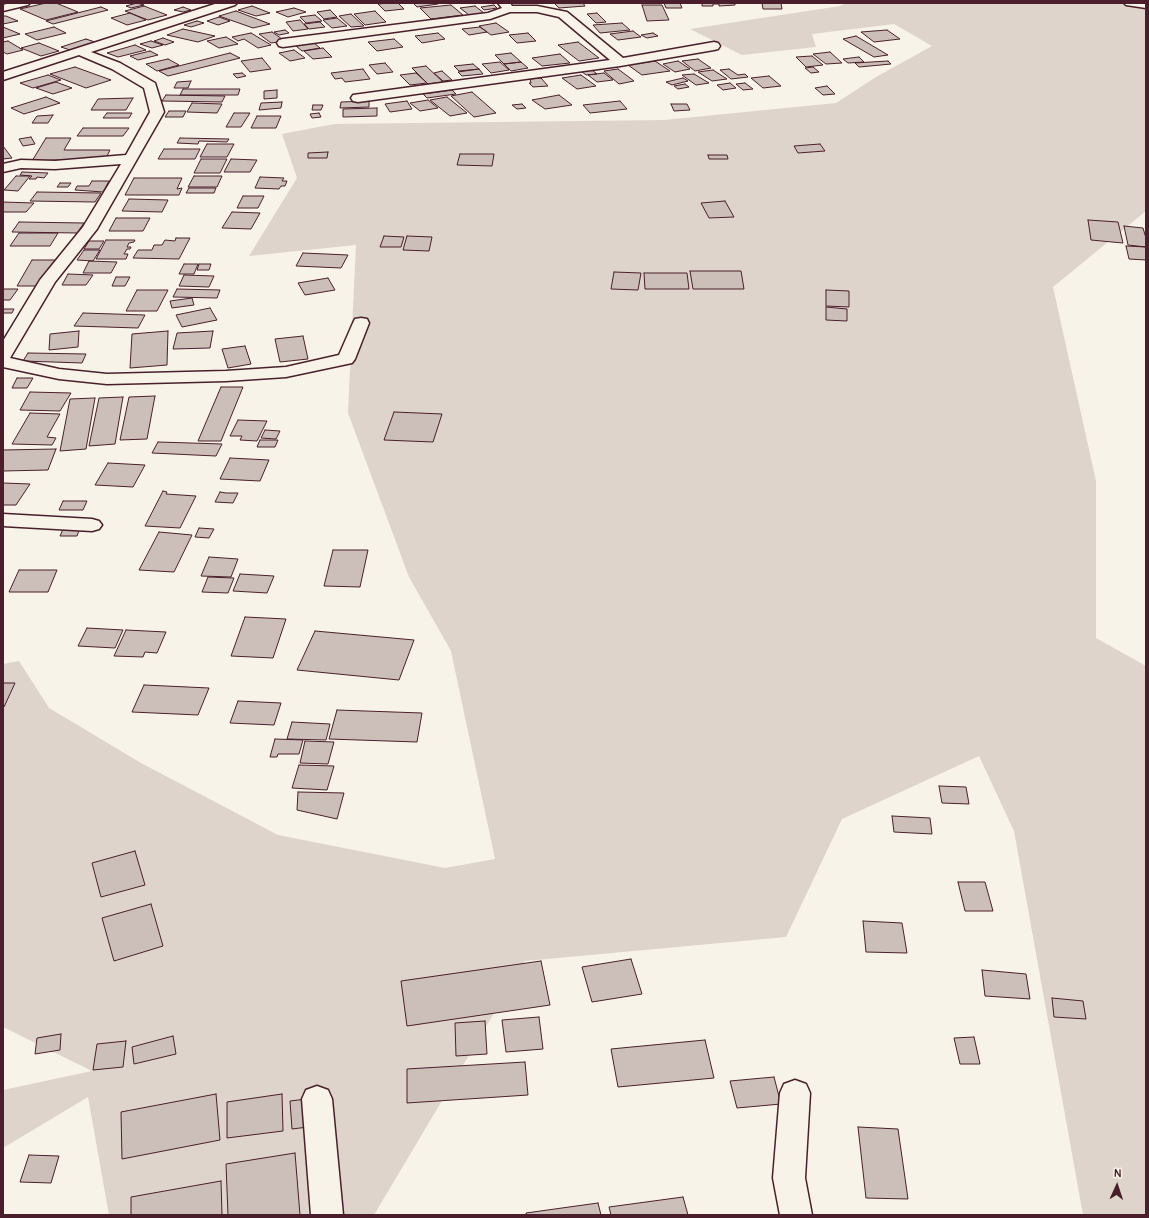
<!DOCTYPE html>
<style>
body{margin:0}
#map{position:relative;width:1149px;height:1218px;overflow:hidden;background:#f7f3e8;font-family:Pangolin,sans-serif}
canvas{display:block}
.frame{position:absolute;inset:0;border:4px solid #4a1f2b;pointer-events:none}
.north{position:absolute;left:1097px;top:1166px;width:40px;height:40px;-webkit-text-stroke:3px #f7f3e8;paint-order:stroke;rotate:3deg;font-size:11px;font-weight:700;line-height:16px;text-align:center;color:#4a1f2b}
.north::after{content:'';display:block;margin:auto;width:14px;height:18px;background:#4a1f2b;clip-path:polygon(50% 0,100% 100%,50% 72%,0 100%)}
</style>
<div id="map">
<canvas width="1149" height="1218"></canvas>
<div class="frame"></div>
<div class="north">N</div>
</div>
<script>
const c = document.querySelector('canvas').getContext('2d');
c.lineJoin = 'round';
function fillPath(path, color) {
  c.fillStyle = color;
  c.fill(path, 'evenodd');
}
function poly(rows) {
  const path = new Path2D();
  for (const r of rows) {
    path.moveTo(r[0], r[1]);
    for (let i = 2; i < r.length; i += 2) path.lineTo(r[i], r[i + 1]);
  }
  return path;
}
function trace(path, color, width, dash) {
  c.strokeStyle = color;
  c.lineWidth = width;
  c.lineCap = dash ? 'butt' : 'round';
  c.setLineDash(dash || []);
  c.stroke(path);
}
const green = poly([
 [846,3,1146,3,1146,211,1053,287,1096,481,1096,638,1146,666,1146,1215,1083,1215,1014,831,979,756,842,819,786,937,525,961,374,1215,109,1215,88,1097,3,1148,3,1090,92,1071,3,1027,3,664,19,661,49,708,141,763,278,835,445,868,495,859,451,651,409,577,348,413,356,245,249,256,297,178,282,134,334,124,664,120,836,103,876,77,932,46,894,24,812,34,816,47,742,55,690,29,840,6]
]);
const building = poly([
 [46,3,56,3,78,12,46,20,20,9,46,3],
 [137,3,144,5,131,8,126,6,137,3],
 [388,3,398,3,404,9,385,11,378,4,388,3],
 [413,3,437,3,438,4,417,7,413,3],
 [554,3,583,3,585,6,559,8,554,3],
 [664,3,680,3,682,8,666,8,664,3],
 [702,3,735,3,735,5,719,6,719,4,713,4,713,6,702,6,702,3],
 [762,3,781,3,782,9,763,9,762,3],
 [451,5,463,15,431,19,420,8,451,5],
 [494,5,497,8,484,10,481,7,494,5],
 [642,5,662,5,669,20,647,21,642,5],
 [144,6,167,15,148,20,125,11,144,6],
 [252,6,270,13,256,16,238,10,252,6],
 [475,6,484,13,469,15,460,8,475,6],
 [101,7,108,10,53,24,46,21,101,7],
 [183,7,191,10,183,12,174,10,183,7],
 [294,8,306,12,288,17,276,12,294,8],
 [330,10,337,17,324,19,317,12,330,10],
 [236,11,270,24,253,28,219,16,236,11],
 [375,11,386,22,365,25,354,14,375,11],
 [130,13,146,20,127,25,111,18,130,13],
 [597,13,606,22,596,23,587,14,597,13],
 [351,14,364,26,351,27,339,16,351,14],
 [315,15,322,21,306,23,300,17,315,15],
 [3,16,6,16,18,21,3,24,3,16],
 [219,17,230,21,218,25,207,21,219,17],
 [337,18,347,26,332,28,323,20,337,18],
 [300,20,308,29,293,31,286,22,300,20],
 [197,21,204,23,191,27,184,25,197,21],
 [320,22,325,27,309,29,304,24,320,22],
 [496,23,509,32,491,35,479,26,496,23],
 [622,23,630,30,600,33,593,25,622,23],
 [3,27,20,34,3,38,3,27],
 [54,27,66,33,37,40,25,34,54,27],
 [480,27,487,32,469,35,462,29,480,27],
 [183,29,215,36,198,42,167,35,183,29],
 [285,30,289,33,279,35,274,32,285,30],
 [887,30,900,39,874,42,861,32,887,30],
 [633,31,641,37,618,40,610,34,633,31],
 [272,32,285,41,271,43,259,34,272,32],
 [251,33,271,45,258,48,244,39,238,41,232,37,251,33],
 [438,33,445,39,422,43,415,36,438,33],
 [528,33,536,41,517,43,509,35,528,33],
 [653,33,658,36,647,38,641,35,653,33],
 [856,36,888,55,874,57,843,39,856,36],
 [226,37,238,44,219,48,207,41,226,37],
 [163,38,174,42,165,45,154,41,163,38],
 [86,39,95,42,70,50,61,47,86,39],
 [394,39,403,47,377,51,368,42,394,39],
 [8,41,23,50,7,54,3,52,3,42,8,41],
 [151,41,163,45,152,48,140,44,151,41],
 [578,42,599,58,579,61,558,45,578,42],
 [39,43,59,51,41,56,21,48,39,43],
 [314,43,320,48,302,51,296,46,314,43],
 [135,45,146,50,118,57,107,53,135,45],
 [323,48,332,57,313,59,304,51,323,48],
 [294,50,305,58,290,61,279,53,294,50],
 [150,51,158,55,138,60,130,56,150,51],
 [830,52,842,63,826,64,813,54,830,52],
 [230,53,240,58,168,76,159,71,230,53],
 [511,53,521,62,504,64,495,55,511,53],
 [560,54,570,63,542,66,532,58,560,54],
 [812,56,823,65,806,67,796,57,812,56],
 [859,57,864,62,848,63,843,59,859,57],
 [262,58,271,69,250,72,241,61,262,58],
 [168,59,179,65,157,71,146,64,168,59],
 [698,59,711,68,695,71,682,61,698,59],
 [655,61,670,71,642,75,628,65,655,61],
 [678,61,690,69,675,72,663,64,678,61],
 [888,61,891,64,859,67,855,63,888,61],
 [500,62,509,70,491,73,482,64,500,62],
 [521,62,528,68,511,71,504,64,521,62],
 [385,63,393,72,377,74,369,65,385,63],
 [473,64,479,69,459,71,454,66,473,64],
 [426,66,443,82,428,84,412,68,426,66],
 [75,67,111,80,86,88,50,74,75,67],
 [813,67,819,72,811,73,805,68,813,67],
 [363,69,370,79,345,82,342,78,335,79,331,73,363,69],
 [479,69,483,74,462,76,458,72,479,69],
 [618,69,634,81,619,84,604,71,618,69],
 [729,69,738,75,745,74,748,77,731,79,720,70,729,69],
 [592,70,597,74,586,75,581,71,592,70],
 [713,70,727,79,712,81,698,72,713,70],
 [442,71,452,80,443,81,434,73,442,71],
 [242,73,246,76,237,78,233,74,242,73],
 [416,73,427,83,410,85,400,75,416,73],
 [604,73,613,80,597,82,588,75,604,73],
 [694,74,709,83,696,85,682,75,694,74],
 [48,75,61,80,33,88,20,83,48,75],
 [581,75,596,86,577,89,562,78,581,75],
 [769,76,781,86,763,88,751,78,769,76],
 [541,78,548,86,533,87,529,83,531,83,530,79,541,78],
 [683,78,688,81,672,85,666,82,683,78],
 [191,81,188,88,174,88,177,82,191,81],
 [56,82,72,88,53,94,36,88,56,82],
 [730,83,736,88,723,90,717,85,730,83],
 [745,83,753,89,743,90,736,84,745,83],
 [685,84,689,87,678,89,674,86,685,84],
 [827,86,835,94,823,95,815,88,827,86],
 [183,89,240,89,238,95,180,95,183,89],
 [277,90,277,98,264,99,264,91,277,90],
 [452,90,456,94,427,98,423,94,452,90],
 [472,92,496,113,474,117,451,96,472,92],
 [166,95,225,96,222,102,162,101,166,95],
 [559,95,572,105,545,109,532,100,559,95],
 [46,97,60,103,24,114,11,108,46,97],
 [447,97,467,113,450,116,430,100,447,97],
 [133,98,126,110,91,110,98,99,133,98],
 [428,100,438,108,420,111,410,103,428,100],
 [369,101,369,107,340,108,341,102,369,101],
 [407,101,412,109,390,112,385,104,407,101],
 [620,101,627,109,590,113,583,105,620,101],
 [282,102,281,108,259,110,261,103,282,102],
 [192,103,222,104,217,113,187,112,192,103],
 [522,104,526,108,517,109,512,105,522,104],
 [671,104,687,104,690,110,674,111,671,104],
 [313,105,323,105,321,110,312,110,313,105],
 [377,108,377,116,343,117,343,109,377,108],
 [169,111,186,111,183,117,165,117,169,111],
 [107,113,132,113,129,118,103,118,107,113],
 [234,113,250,113,241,127,226,127,234,113],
 [319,113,321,117,312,118,310,114,319,113],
 [53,115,48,123,32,123,37,116,53,115],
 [257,116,281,116,276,128,251,128,257,116],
 [83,128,129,128,123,136,77,136,83,128],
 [31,137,35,144,23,146,19,139,31,137],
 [46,138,71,138,64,150,110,150,106,158,32,161,46,138],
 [180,138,229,139,227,142,199,141,198,144,177,143,180,138],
 [207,144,234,144,227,157,200,157,207,144],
 [820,144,825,151,798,153,794,146,820,144],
 [3,146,12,158,3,159,3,146],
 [164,149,200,149,195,159,158,159,164,149],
 [328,152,327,158,308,158,308,153,328,152],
 [460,154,494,154,492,166,457,165,460,154],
 [708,155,727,155,728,159,709,159,708,155],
 [201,159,227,159,220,173,194,173,201,159],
 [231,159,257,160,250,172,224,172,231,159],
 [22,172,48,173,44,178,37,177,36,179,29,179,32,176,20,175,22,172],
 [16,176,30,176,18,191,4,190,16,176],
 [194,176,222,176,217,187,188,187,194,176],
 [260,177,284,178,282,181,287,181,285,186,281,186,279,189,255,188,260,177],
 [134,178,182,178,177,189,182,188,179,195,125,195,134,178],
 [92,181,109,181,103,192,75,190,77,186,89,186,92,181],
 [60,183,71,183,68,187,57,187,60,183],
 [189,188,216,188,214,193,186,193,189,188],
 [37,192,101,193,95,202,30,201,37,192],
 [243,196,264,196,258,208,237,208,243,196],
 [129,199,168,200,162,212,122,211,129,199],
 [725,201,734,217,709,218,701,203,725,201],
 [3,202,34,203,26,212,3,212,3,202],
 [232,212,260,213,251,229,222,228,232,212],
 [116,218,150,218,143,231,109,231,116,218],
 [1088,220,1118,222,1123,243,1091,240,1088,220],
 [19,222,84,223,77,233,12,232,19,222],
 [1124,226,1143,228,1146,238,1146,247,1128,245,1124,226],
 [19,233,58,233,50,246,10,246,19,233],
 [384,236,404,237,401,247,380,247,384,236],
 [407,236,432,237,429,251,403,250,407,236],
 [176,238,190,238,179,259,133,258,138,250,152,250,154,245,162,245,165,240,175,241,176,238],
 [106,240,135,240,134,242,129,243,127,247,131,247,130,249,127,249,124,254,128,254,126,259,96,259,106,240],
 [89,241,104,241,99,249,84,249,89,241],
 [1126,246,1146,247,1146,260,1129,259,1126,246],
 [84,250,100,250,93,261,77,260,84,250],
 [303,253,348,255,341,268,296,266,303,253],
 [32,260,55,260,41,286,17,286,32,260],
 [89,261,117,262,111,273,83,273,89,261],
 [184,264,198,264,194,274,179,274,184,264],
 [199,264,211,264,209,270,197,270,199,264],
 [690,271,741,271,744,289,693,289,690,271],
 [614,272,641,273,638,290,611,289,614,272],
 [644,273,687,273,689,289,645,289,644,273],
 [68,274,93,275,86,285,62,285,68,274],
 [184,275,214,276,209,287,179,286,184,275],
 [116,277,130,277,125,286,112,286,116,277],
 [328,278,335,290,305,295,298,283,328,278],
 [3,289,18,289,10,300,3,300,3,289],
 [177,289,220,290,217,298,173,297,177,289],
 [137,290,168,290,157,311,126,311,137,290],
 [826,290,849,291,849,307,826,306,826,290],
 [192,298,194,305,172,308,170,301,192,298],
 [826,307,847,309,847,321,826,320,826,307],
 [210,308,217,320,182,327,176,315,210,308],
 [3,309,14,309,12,313,3,313,3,309],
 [83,313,145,315,138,328,74,326,83,313],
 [79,331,78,347,49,350,50,334,79,331],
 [168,331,167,365,130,368,132,334,168,331],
 [213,331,210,348,173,349,177,333,213,331],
 [303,336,308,359,280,362,275,339,303,336],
 [245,346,251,364,228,368,222,349,245,346],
 [28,353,86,354,82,363,23,361,28,353],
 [17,378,33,378,27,388,12,388,17,378],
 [221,387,243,387,221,441,198,441,221,387],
 [30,392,71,393,60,411,20,410,30,392],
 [155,396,147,439,120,440,129,397,155,396],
 [123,397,115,444,89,446,99,398,123,397],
 [95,398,86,449,60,451,70,399,95,398],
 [394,412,442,414,433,442,384,440,394,412],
 [30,413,60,414,47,437,56,438,52,445,12,444,30,413],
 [238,420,267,421,257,441,240,440,242,436,230,436,238,420],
 [265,430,280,431,276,439,261,438,265,430],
 [260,440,278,440,275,447,257,447,260,440],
 [158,442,222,444,216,456,152,453,158,442],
 [56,449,48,470,3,471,3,450,56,449],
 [230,458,269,460,260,481,220,479,230,458],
 [108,463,145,465,133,487,95,485,108,463],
 [3,483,30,484,16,505,3,505,3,483],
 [163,491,167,492,166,494,196,496,180,528,145,526,163,491],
 [220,492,226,493,238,493,233,503,215,502,220,492],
 [63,501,87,501,83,510,59,510,63,501],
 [64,527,80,528,77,536,60,536,64,527],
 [199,528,214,529,209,538,195,537,199,528],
 [159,532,192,535,174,572,139,570,159,532],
 [333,550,368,550,360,587,324,586,333,550],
 [209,557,238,559,231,577,201,576,209,557],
 [19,570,57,570,48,592,9,592,19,570],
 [240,574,274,576,267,593,233,591,240,574],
 [208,577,234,578,228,593,202,592,208,577],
 [245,617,286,619,273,658,231,656,245,617],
 [87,628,123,630,115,648,78,646,87,628],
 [126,630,166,632,157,653,145,652,143,657,114,656,126,630],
 [315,631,414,640,399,680,297,670,315,631],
 [3,683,15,683,4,707,3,707,3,683],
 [144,685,209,688,198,715,132,712,144,685],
 [238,701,281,703,274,725,230,723,238,701],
 [337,710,422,713,417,742,329,739,337,710],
 [292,722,330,724,326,740,287,739,292,722],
 [275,739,303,740,299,754,278,754,277,757,270,757,275,739],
 [305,741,334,742,328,764,300,763,305,741],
 [299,765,334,766,327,790,292,788,299,765],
 [939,786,966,787,969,804,942,803,939,786],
 [298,792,344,793,337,819,297,810,298,792],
 [892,816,930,818,932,834,894,832,892,816],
 [135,851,145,885,101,897,92,863,135,851],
 [958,882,985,882,993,911,965,911,958,882],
 [151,904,163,946,114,961,102,918,151,904],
 [863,921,902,923,907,953,866,952,863,921],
 [631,959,642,994,592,1002,582,967,631,959],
 [541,961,550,1005,407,1026,401,981,541,961],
 [982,970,1026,974,1030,999,985,996,982,970],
 [1052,998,1083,1001,1086,1019,1054,1017,1052,998],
 [539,1017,543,1049,506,1052,502,1020,539,1017],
 [485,1021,487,1054,456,1056,455,1023,485,1021],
 [61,1034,60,1050,35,1054,37,1038,61,1034],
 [173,1036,176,1054,134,1064,132,1047,173,1036],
 [974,1037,980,1064,960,1064,954,1038,974,1037],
 [705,1040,714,1078,618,1087,611,1049,705,1040],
 [126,1041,123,1067,93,1070,97,1044,126,1041],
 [525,1062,528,1095,407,1103,407,1069,525,1062],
 [774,1077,781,1104,737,1108,730,1081,774,1077],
 [216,1094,220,1140,122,1159,121,1112,216,1094],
 [282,1094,283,1131,227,1138,227,1102,282,1094],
 [315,1098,316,1126,292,1129,290,1101,315,1098],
 [858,1127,898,1129,908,1199,866,1198,858,1127],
 [295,1153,300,1215,228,1215,226,1164,295,1153],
 [29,1155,59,1156,51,1183,20,1182,29,1155],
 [221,1181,222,1215,131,1215,131,1197,221,1181],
 [683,1197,688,1215,611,1215,609,1207,683,1197],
 [598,1203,601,1215,526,1215,526,1213,598,1203]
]);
const minor = poly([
 [10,3,30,3,28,5,3,11,3,5,10,3],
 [218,3,237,3,235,5,91,52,120,63,155,83,164,112,97,229,55,282,10,358,59,369,107,374,226,371,286,367,339,355,353,323,355,319,361,318,367,319,369,323,355,359,352,363,286,377,226,381,107,384,59,379,3,367,3,341,40,280,83,227,121,164,55,169,21,168,3,172,3,164,21,160,55,161,126,155,150,112,144,88,112,69,79,55,3,80,3,72,218,3],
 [498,3,510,3,512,6,537,6,567,12,623,58,714,42,718,43,720,46,718,49,714,50,620,66,358,102,353,101,351,98,353,95,610,60,559,17,537,12,510,12,490,19,283,47,279,46,277,43,279,40,283,39,488,13,502,8,498,3],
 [1124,3,1146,3,1146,8,1126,5,1124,3],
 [3,514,92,519,99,521,102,525,99,529,92,531,3,526,3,514],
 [795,1080,806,1084,810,1093,805,1178,812,1215,780,1215,773,1178,780,1093,784,1084,795,1080],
 [317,1086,328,1090,332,1099,343,1215,311,1215,302,1099,306,1090,317,1086]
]);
fillPath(green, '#ded4cc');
fillPath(building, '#ccbfb9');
trace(building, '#4a1f2b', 1);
trace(minor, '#4a1f2b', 3);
fillPath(minor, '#f7f3e8');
</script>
